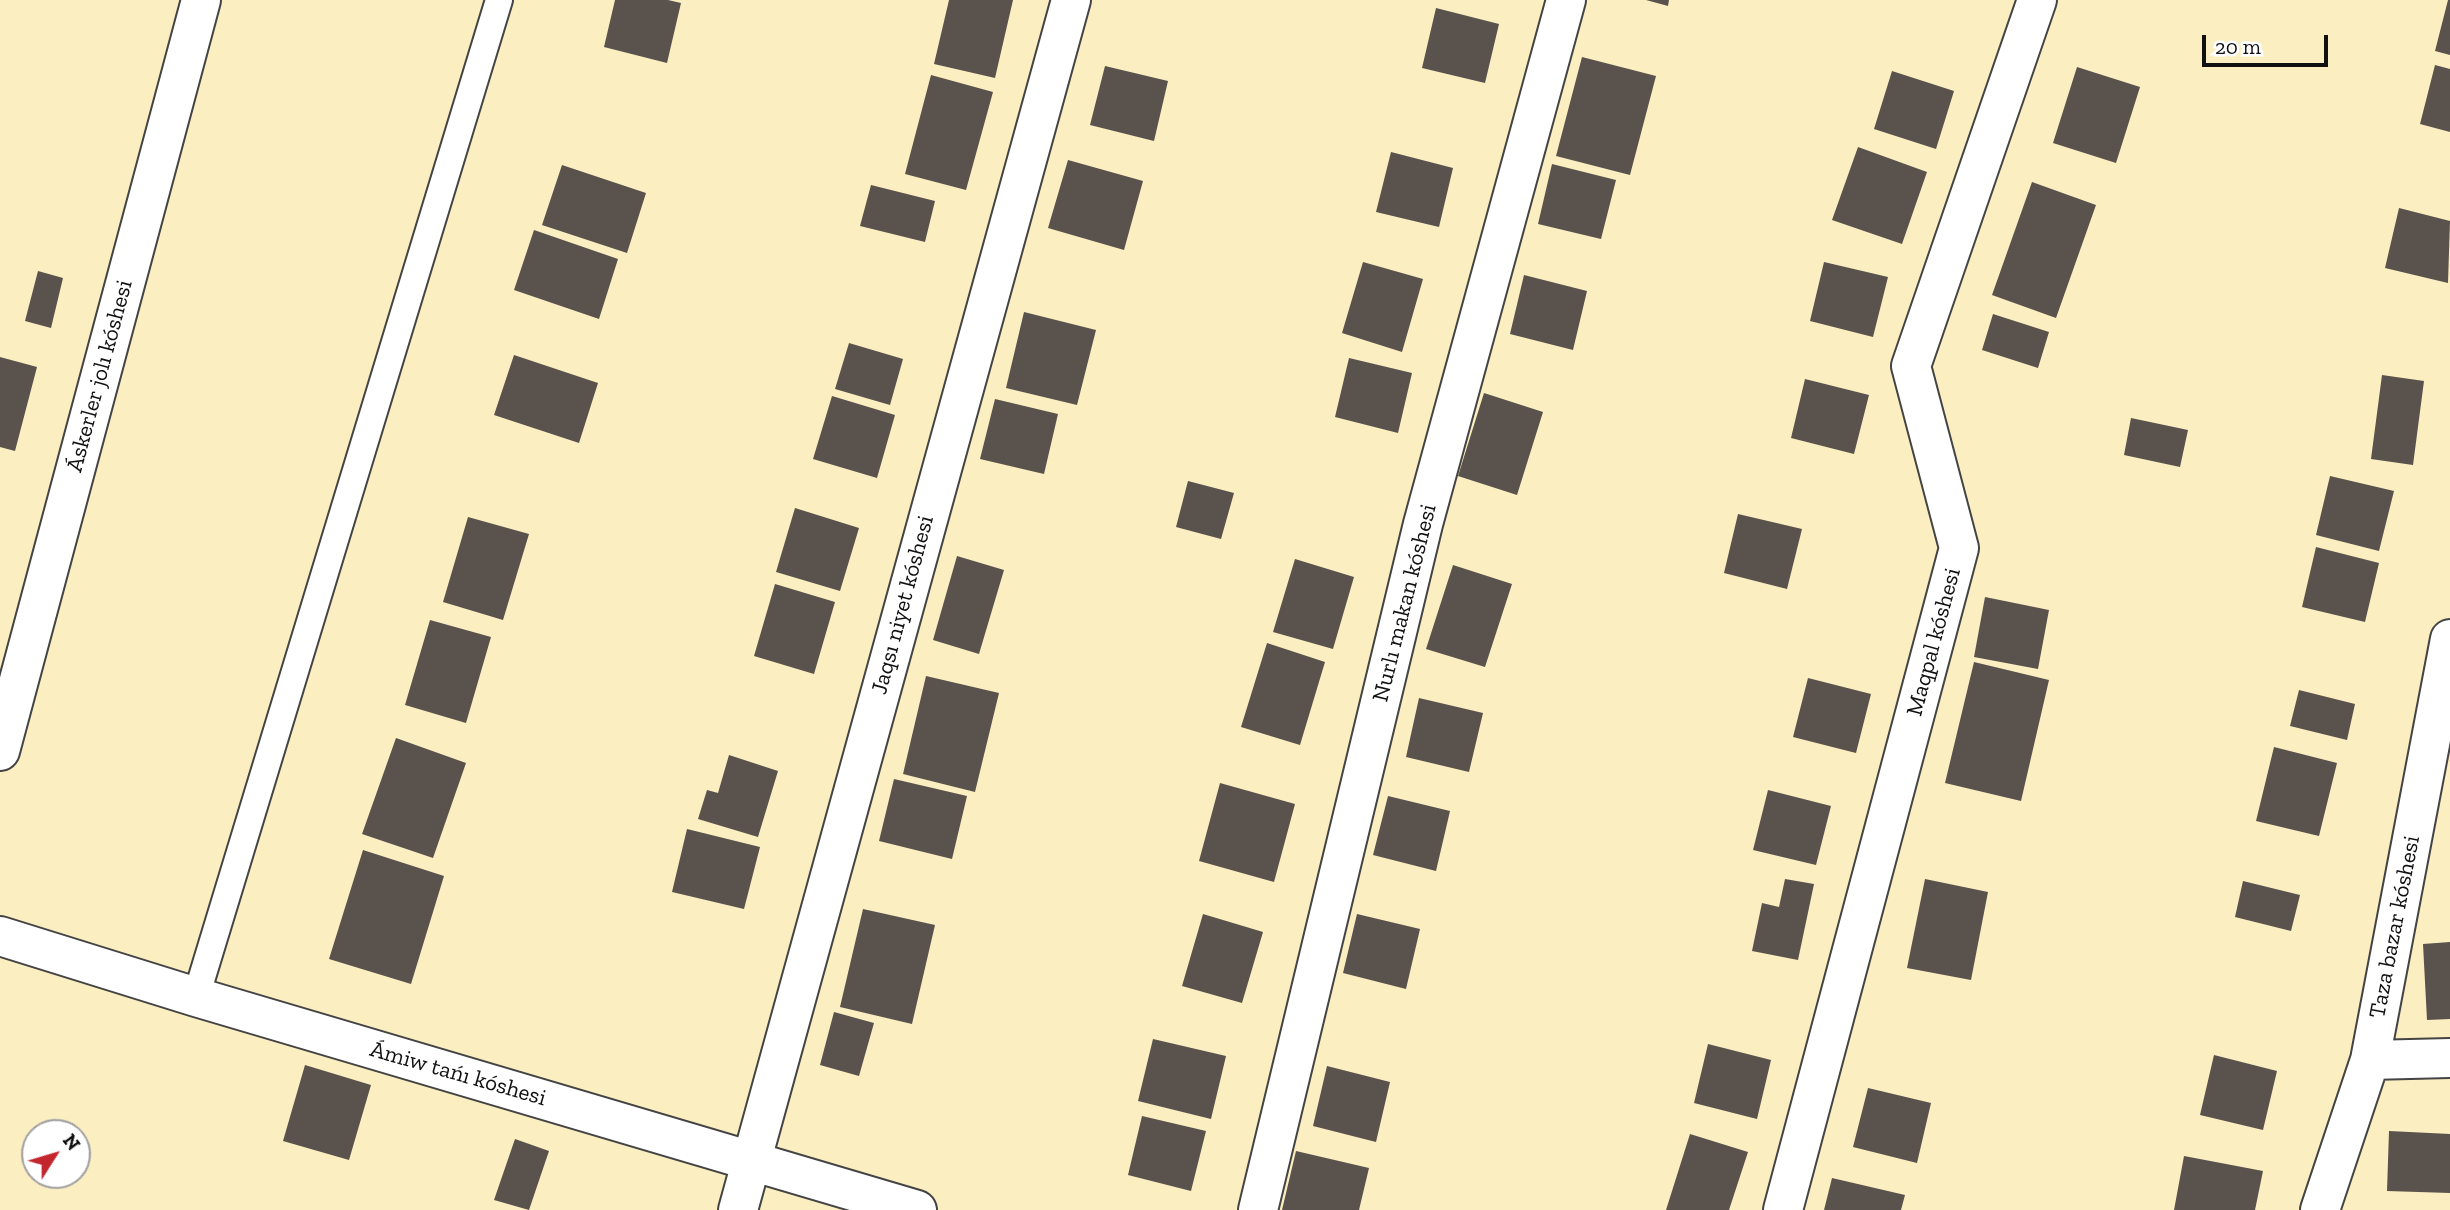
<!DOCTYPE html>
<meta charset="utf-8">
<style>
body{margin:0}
#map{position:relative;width:2450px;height:1210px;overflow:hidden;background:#fffdf5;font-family:"Zilla Slab",serif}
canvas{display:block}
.north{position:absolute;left:21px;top:1119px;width:70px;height:70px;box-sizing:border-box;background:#fff;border:2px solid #a0a0a0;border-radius:50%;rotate:53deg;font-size:19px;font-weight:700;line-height:28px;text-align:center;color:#111}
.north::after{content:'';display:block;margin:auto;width:24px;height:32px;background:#c4262e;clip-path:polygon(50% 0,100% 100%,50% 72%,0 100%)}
.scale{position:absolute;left:2202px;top:35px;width:126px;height:32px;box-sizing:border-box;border:4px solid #111;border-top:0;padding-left:9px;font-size:21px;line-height:24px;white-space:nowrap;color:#111;-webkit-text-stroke:5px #fff;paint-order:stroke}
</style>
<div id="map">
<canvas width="2450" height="1210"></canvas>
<div class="north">N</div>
<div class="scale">20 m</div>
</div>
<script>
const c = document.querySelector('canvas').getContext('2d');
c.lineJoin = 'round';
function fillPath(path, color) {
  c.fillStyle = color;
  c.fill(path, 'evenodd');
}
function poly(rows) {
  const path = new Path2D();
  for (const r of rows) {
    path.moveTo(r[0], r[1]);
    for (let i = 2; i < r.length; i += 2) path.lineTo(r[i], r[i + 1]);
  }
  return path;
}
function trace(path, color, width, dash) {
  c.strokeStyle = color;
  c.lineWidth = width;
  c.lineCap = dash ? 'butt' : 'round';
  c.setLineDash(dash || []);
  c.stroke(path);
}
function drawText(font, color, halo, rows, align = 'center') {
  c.font = font + ' "Zilla Slab",serif';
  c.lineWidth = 7;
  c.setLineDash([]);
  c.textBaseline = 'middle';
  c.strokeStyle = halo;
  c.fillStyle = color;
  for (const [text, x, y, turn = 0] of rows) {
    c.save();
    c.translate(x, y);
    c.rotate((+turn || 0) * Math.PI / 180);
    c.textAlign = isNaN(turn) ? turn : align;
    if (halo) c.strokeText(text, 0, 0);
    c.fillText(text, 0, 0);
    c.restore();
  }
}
const sand = poly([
 [0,0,2450,0,2450,1210,0,1210],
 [35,1133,77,1133,77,1175,35,1175]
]);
const building = poly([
 [615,0,668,0,681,3,667,63,604,47],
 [949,0,1013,0,995,78,934,64],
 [1646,0,1669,0,1668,6],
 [2448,0,2450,0,2450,55,2435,51],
 [1436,8,1499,24,1485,83,1422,68],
 [1582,57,1656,76,1630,175,1556,156],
 [2435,65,2450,69,2450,132,2420,124],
 [1105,66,1168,81,1154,141,1090,125],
 [2077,67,2140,87,2116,163,2053,143],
 [1892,71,1954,91,1936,149,1874,129],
 [931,75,993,92,966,190,905,174],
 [1858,147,1927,172,1902,244,1832,220],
 [1391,152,1453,168,1439,227,1376,212],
 [1068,160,1143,181,1124,250,1048,228],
 [1552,164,1616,180,1601,239,1538,224],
 [562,165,646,193,627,253,542,225],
 [2032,182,2096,205,2056,318,1992,295],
 [871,185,935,201,925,242,860,226],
 [2399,208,2450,221,2448,283,2385,268],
 [534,230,618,259,599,319,514,290],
 [1363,262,1423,279,1402,352,1342,333],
 [1824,262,1888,277,1873,337,1810,321],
 [38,271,63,278,51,328,25,321],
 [1524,275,1587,291,1573,350,1510,334],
 [1024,312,1096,330,1077,405,1006,388],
 [1993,314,2049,332,2038,368,1982,350],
 [849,343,903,359,890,405,835,389],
 [514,355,598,383,579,443,494,415],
 [0,357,37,367,15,451,0,447],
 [1349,358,1412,373,1398,433,1335,417],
 [2382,375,2424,381,2413,465,2371,459],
 [1805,379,1869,395,1854,454,1791,438],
 [1484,393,1543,412,1517,495,1458,476],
 [832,396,895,415,877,478,813,459],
 [995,399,1058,414,1044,474,980,459],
 [2131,418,2188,430,2180,467,2124,455],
 [2330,476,2394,491,2379,551,2316,535],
 [1188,481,1234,493,1221,539,1176,527],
 [795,508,859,528,840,591,776,572],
 [1738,514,1802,529,1787,589,1724,573],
 [468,517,529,534,503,620,443,602],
 [2316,547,2379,563,2365,622,2302,607],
 [957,556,1004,570,979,654,933,640],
 [1295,559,1354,577,1333,649,1273,632],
 [1453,565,1512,584,1485,667,1426,649],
 [775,584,835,602,814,674,754,656],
 [1985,597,2049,610,2038,669,1974,657],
 [430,620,491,637,466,723,405,705],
 [1267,643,1325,662,1300,745,1241,727],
 [1974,662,2049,680,2021,801,1945,783],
 [926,676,999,693,975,792,903,774],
 [1808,678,1871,694,1856,753,1793,737],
 [2299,690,2355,704,2347,740,2290,726],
 [1419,698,1483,713,1469,772,1406,757],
 [396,738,466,763,433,858,362,834],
 [2274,747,2337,763,2319,836,2256,821],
 [729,755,778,771,758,837,698,819,707,790,718,793],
 [894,779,967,796,952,859,879,841],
 [1220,783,1295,804,1274,882,1199,861],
 [1768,790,1831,806,1816,865,1753,850],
 [1388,796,1450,811,1436,871,1373,855],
 [687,829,760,847,744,909,672,892],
 [363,850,444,876,411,984,329,959],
 [1785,879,1814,884,1798,960,1752,951,1762,903,1779,907],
 [1925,879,1988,892,1971,980,1907,968],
 [2243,881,2300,895,2291,931,2235,917],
 [863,909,935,925,912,1024,840,1007],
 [1203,914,1263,932,1242,1003,1182,986],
 [1357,914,1420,929,1406,989,1343,973],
 [2450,942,2450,1019,2427,1020,2423,944],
 [834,1012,874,1023,859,1076,820,1065],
 [1153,1039,1226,1056,1211,1119,1138,1101],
 [1708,1044,1771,1060,1757,1119,1694,1103],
 [2214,1055,2277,1071,2263,1130,2200,1115],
 [305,1065,371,1085,349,1160,283,1141],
 [1327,1066,1390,1082,1376,1142,1313,1126],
 [1868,1088,1931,1103,1917,1163,1853,1147],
 [1142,1116,1206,1131,1191,1191,1128,1175],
 [2389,1131,2450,1134,2450,1193,2387,1191],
 [1690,1134,1748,1152,1729,1210,1666,1210],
 [515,1139,549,1151,529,1210,494,1200],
 [1296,1151,1369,1168,1359,1210,1282,1210],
 [2184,1156,2263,1171,2255,1210,2174,1210],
 [1832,1178,1905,1195,1901,1210,1824,1210]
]);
const lane = poly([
 [196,997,499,0]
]);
const street = poly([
 [0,751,201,0],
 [0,936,196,997,917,1210],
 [2370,1060,2450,1058],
 [738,1210,1071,0],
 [1258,1210,1423,524,1566,0],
 [1783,1210,1959,548,1911,366,2037,0],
 [2320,1210,2370,1060,2450,639]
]);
const streetNames = [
 ["Áskerler jolı kóshesi",100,376,-75],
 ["Nurlı makan kóshesi",1405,603,-76],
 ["Jaqsı niyet kóshesi",903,605,-75],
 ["Maqpal kóshesi",1934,642,-75],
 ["Taza bazar kóshesi",2395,927,-79],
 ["Ámiw tańı kóshesi",458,1074,16]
];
fillPath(sand, '#fbeec1');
fillPath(building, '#5a524d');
trace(lane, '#444', 30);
trace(street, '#444', 42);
trace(lane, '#fff', 26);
trace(street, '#fff', 38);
drawText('23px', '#111', '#fff', streetNames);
</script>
